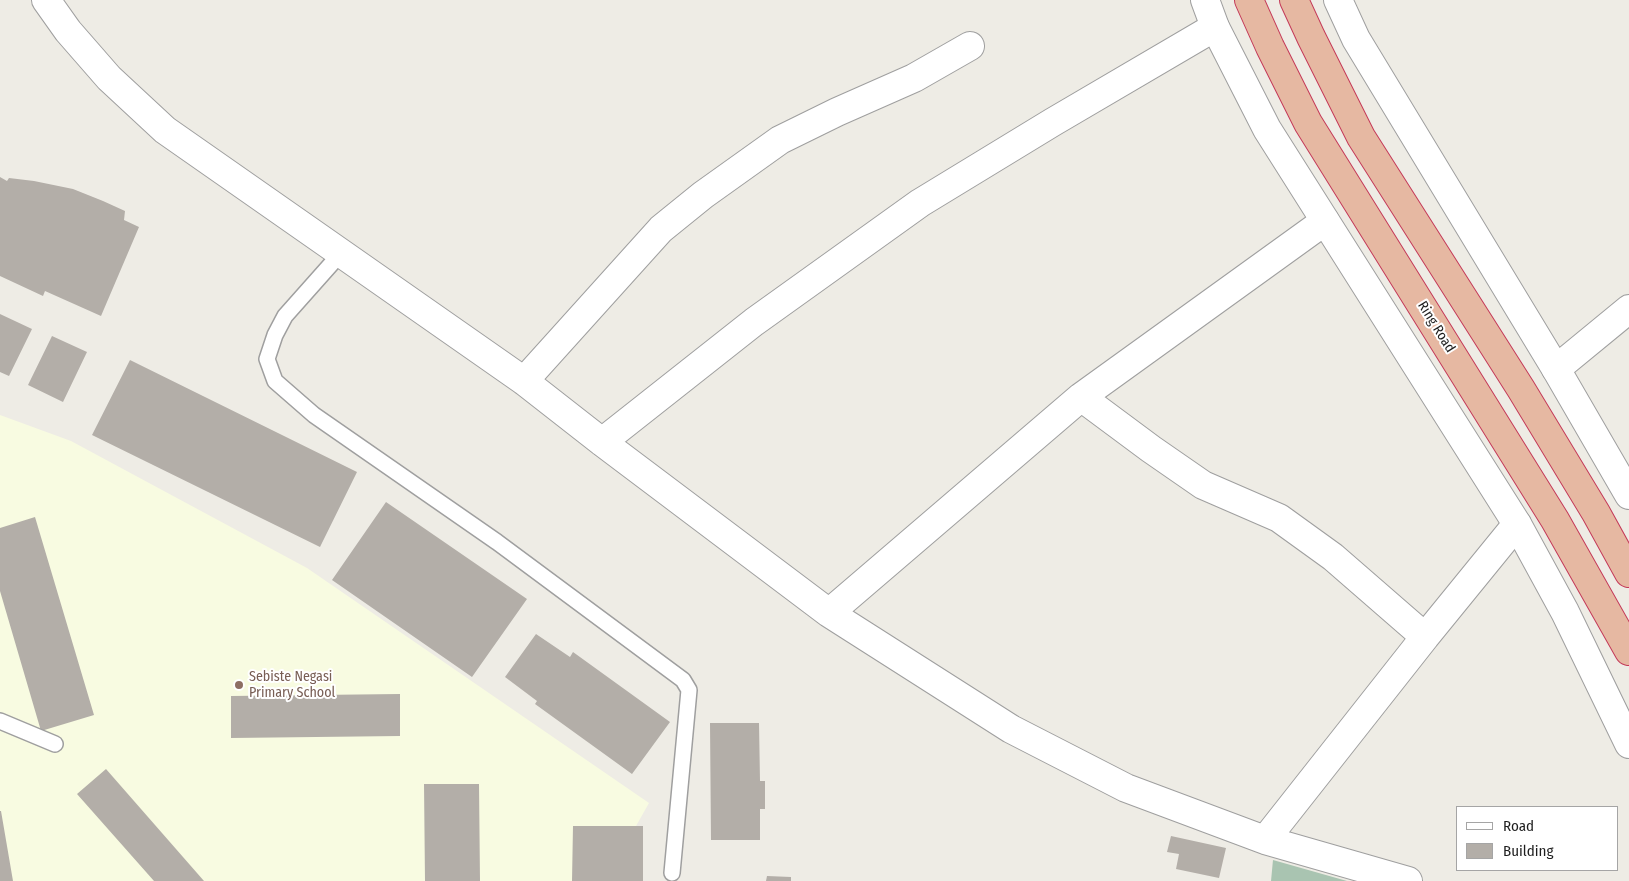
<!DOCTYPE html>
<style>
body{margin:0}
#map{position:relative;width:1629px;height:881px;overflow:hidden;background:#eeece5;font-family:"Fira Sans Condensed",sans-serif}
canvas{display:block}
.legend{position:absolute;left:1456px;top:806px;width:162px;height:65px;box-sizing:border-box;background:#fff;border:1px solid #a5a5a5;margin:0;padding:6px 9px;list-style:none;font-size:15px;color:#1e1e1e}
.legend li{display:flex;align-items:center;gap:10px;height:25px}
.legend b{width:25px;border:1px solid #a5a5a5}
</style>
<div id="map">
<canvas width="1629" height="881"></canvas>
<ul class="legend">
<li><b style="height:6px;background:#fff"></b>Road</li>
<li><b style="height:14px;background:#b3aea8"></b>Building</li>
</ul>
</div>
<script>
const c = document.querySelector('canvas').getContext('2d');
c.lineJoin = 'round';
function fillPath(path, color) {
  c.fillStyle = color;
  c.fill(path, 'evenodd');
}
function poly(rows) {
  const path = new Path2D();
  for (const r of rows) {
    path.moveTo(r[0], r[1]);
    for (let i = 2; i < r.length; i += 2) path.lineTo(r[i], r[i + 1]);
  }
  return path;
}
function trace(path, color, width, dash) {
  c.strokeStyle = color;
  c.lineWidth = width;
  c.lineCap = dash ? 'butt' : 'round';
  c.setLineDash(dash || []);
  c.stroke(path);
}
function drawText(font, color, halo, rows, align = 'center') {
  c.font = font + ' "Fira Sans Condensed",sans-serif';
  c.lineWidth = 4;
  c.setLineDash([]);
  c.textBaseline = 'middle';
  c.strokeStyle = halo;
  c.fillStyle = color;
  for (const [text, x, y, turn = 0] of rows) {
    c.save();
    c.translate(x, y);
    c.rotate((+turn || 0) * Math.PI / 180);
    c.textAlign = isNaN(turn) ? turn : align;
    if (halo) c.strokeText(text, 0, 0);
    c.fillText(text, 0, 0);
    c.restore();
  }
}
const education = poly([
 [0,415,71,441,307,568,649,803,627,842,625,881,0,881]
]);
const cemetery = poly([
 [1273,860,1347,881,1271,881]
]);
const building = poly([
 [0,177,7,181,9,178,34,181,73,189,103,201,125,211,124,220,139,227,101,316,45,291,43,296,0,276],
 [0,314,32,329,9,376,0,372],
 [52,336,87,352,63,402,28,385],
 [130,360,357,472,320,547,92,435],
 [386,502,527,599,472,677,332,580],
 [35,517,94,715,41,731,0,591,0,528],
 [536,634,570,657,573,652,670,722,632,774,535,704,537,701,505,677],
 [400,694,400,736,231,738,231,696],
 [710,723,759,723,760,781,765,781,765,809,760,809,760,840,711,840],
 [106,769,204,881,154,881,77,794],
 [424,784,479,784,480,881,425,881],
 [0,811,1,811,13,881,0,881],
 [573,826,643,826,643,881,572,881],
 [1171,836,1226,848,1219,878,1176,869,1179,854,1167,852],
 [767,876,791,877,791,881,766,881]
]);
const service = poly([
 [341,253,285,316,275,335,267,359,275,381,314,415,497,542,683,680,689,690,672,873],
 [0,721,55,744]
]);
const minor = poly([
 [46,0,68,31,109,78,165,130,524,381,602,442,829,613,1011,729,1126,788,1265,840,1408,881],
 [1556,369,1629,309],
 [524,381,661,229,703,195,780,140,837,112,914,78,970,46],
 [1081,397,1151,449,1203,485,1279,518,1333,557,1425,637,1517,524],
 [602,442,754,322,920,203,1053,122,1215,27],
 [829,613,1081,397,1325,221],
 [1265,840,1425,637]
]);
const tertiary = poly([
 [1205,0,1215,27,1267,129,1517,524,1565,612,1629,744],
 [1338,0,1356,39,1556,369,1629,495]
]);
const trunk = poly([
 [1249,0,1270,47,1308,123,1555,520,1629,651],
 [1294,0,1311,37,1361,137,1521,389,1596,513,1629,573]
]);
const markers = [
 [239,685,5,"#8d6e63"]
];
const streetNames = [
 ["Ring Road",1436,327,58]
];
const educationNames = [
 ["Sebiste Negasi",249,677],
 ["Primary School",249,693]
];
fillPath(education, '#f8fbe1');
fillPath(cemetery, '#a9c4b1');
fillPath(building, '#b3aea8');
trace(service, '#9f9f9f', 18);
trace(minor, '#9f9f9f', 30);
trace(tertiary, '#9f9f9f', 30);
trace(trunk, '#c43a59', 30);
trace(service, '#fff', 15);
trace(minor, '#fff', 28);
trace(tertiary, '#fff', 28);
trace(trunk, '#e6b8a2', 28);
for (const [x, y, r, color] of markers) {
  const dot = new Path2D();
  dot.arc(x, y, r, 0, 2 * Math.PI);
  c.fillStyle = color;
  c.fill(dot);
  trace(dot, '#fff', 2);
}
drawText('14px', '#1e1e1e', '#fff', streetNames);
drawText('14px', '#785e54', '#fff', educationNames, 'left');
</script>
